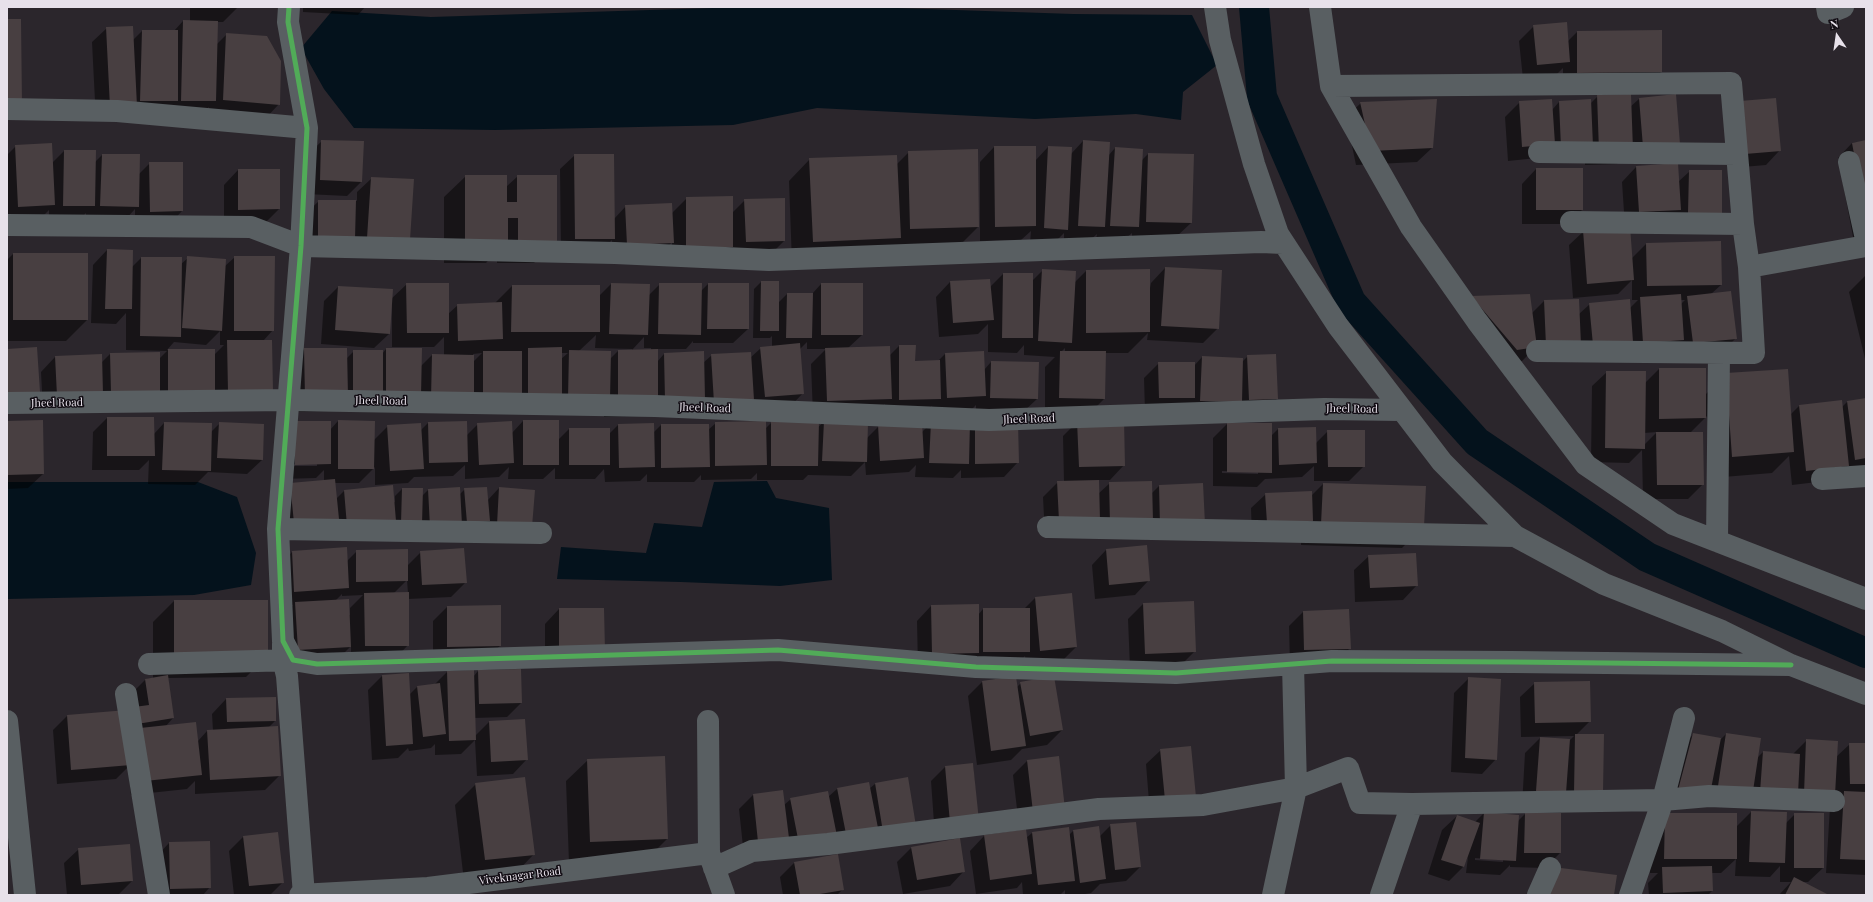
<!DOCTYPE html>
<style>
body{margin:0}
#map{position:relative;width:1873px;height:902px;overflow:hidden;background:#2b262c;font-family:"Playfair Display",serif}
canvas{display:block}
.frame{position:absolute;inset:0;border:8px solid #e7e1ea;pointer-events:none}
.north{position:absolute;left:1817px;top:16px;width:40px;height:40px;-webkit-text-stroke:3px #120d14;paint-order:stroke;rotate:347deg;font-size:11px;font-weight:700;line-height:16px;text-align:center;color:#e7e1ea}
.north::after{content:'';display:block;margin:auto;width:14px;height:18px;background:#e7e1ea;clip-path:polygon(50% 0,100% 100%,50% 72%,0 100%)}
</style>
<div id="map">
<canvas width="1873" height="902"></canvas>
<div class="frame"></div>
<div class="north">N</div>
</div>
<script>
const c = document.querySelector('canvas').getContext('2d');
c.lineJoin = 'round';
function fillPath(path, color) {
  c.fillStyle = color;
  c.fill(path, 'evenodd');
}
function poly(rows) {
  const path = new Path2D();
  for (const r of rows) {
    path.moveTo(r[0], r[1]);
    for (let i = 2; i < r.length; i += 2) path.lineTo(r[i], r[i + 1]);
  }
  return path;
}
function trace(path, color, width, dash) {
  c.strokeStyle = color;
  c.lineWidth = width;
  c.lineCap = dash ? 'butt' : 'round';
  c.setLineDash(dash || []);
  c.stroke(path);
}
function drawText(font, color, halo, rows, align = 'center') {
  c.font = font + ' "Playfair Display",serif';
  c.lineWidth = 3;
  c.setLineDash([]);
  c.textBaseline = 'middle';
  c.strokeStyle = halo;
  c.fillStyle = color;
  for (const [text, x, y, turn = 0] of rows) {
    c.save();
    c.translate(x, y);
    c.rotate((+turn || 0) * Math.PI / 180);
    c.textAlign = isNaN(turn) ? turn : align;
    if (halo) c.strokeText(text, 0, 0);
    c.fillText(text, 0, 0);
    c.restore();
  }
}
const water = poly([
 [744,7,868,7,1073,14,1192,15,1217,65,1183,92,1181,120,1136,114,1035,119,817,108,733,125,495,130,354,128,324,89,301,48,332,11,431,17],
 [767,481,776,498,829,508,832,580,780,586,681,582,557,579,561,547,646,553,654,523,702,527,714,482],
 [7,482,198,482,237,497,256,553,251,585,194,595,7,599]
]);
const shadow = poly([
 [190,7,238,7,223,22,217,22,217,44,227,34,279,104,265,119,209,115,209,107,201,115,96,121,92,42,107,28,133,40,142,31,174,31,183,21,190,22],
 [303,7,365,7,358,15,303,12],
 [1534,26,1568,41,1577,32,1661,72,1647,86,1563,87,1563,68,1555,76,1523,79,1519,41],
 [1598,96,1630,107,1639,99,1679,144,1628,153,1617,164,1585,165,1585,153,1508,161,1505,117,1520,102,1552,110,1559,102,1590,104],
 [1361,103,1432,148,1417,162,1356,165,1346,117],
 [1726,117,1780,150,1766,165,1731,168],
 [322,141,361,182,347,196,306,194,307,155],
 [1083,141,1108,156,1115,148,1142,160,1148,154,1191,223,1176,237,1132,236,1132,233,1123,241,1096,240,1097,234,1089,241,1064,240,1064,233,1053,244,1030,243,1031,231,1021,240,980,241,980,162,994,147,1035,161,1048,147,1071,154],
 [1866,141,1866,239,1854,242,1838,158,1852,143],
 [16,146,52,163,64,151,95,162,102,155,139,155,139,174,150,163,182,163,182,211,168,226,135,226,135,209,124,221,86,220,86,213,79,220,49,220,49,210,39,220,7,221,7,155],
 [909,152,978,227,957,248,792,263,789,181,810,159,896,165],
 [575,155,614,219,626,206,672,213,687,198,732,213,745,200,784,241,770,255,672,261,672,242,658,257,613,259,612,240,599,253,561,253,560,169],
 [1636,167,1678,182,1690,171,1721,213,1629,226,1631,259,1646,244,1721,285,1711,294,1736,338,1721,353,1531,352,1522,361,1502,364,1472,297,1531,314,1544,301,1579,314,1590,304,1630,308,1638,300,1632,300,1632,280,1618,294,1573,298,1569,245,1584,231,1625,227,1622,182],
 [1681,300,1685,300,1681,304],
 [1536,169,1582,169,1582,210,1568,224,1522,224,1522,184],
 [238,170,279,209,265,223,224,224,224,185],
 [466,176,506,187,518,176,556,242,534,263,497,263,497,251,486,263,444,263,444,197],
 [372,178,409,240,304,252,304,215,319,201,357,201,357,192],
 [107,250,131,268,141,258,181,264,188,258,225,266,235,257,273,330,263,341,272,391,43,410,41,372,55,357,101,363,110,354,159,359,167,351,126,350,126,313,116,324,91,323,93,265],
 [220,331,220,345,224,345,214,355,214,350,167,350,174,342,206,345],
 [13,254,87,320,66,341,7,341,7,260],
 [1165,268,1218,328,1203,343,1147,340,1148,333,1128,353,1105,353,1104,399,1090,413,1045,412,1045,367,1055,357,1024,355,1024,345,1017,353,988,352,988,324,978,334,939,337,936,297,950,282,990,287,1003,274,1032,281,1043,270,1075,282,1086,271,1150,288,1151,283],
 [1065,348,1065,352,1061,352],
 [1866,275,1866,363,1849,292],
 [761,282,778,303,787,294,812,294,821,284,862,335,848,348,889,356,899,346,915,346,914,362,938,361,945,354,984,370,991,362,1037,399,1022,413,976,412,976,405,971,410,933,412,932,406,925,413,885,414,885,404,876,413,813,415,811,364,826,349,807,349,807,342,799,350,803,393,789,408,642,416,604,417,604,404,291,412,290,364,304,349,347,358,354,351,382,354,386,349,421,366,432,355,444,355,444,337,434,347,392,347,392,305,391,305,389,334,374,348,321,344,324,301,338,287,391,299,407,284,448,314,458,305,495,303,512,286,599,296,611,284,649,295,660,284,701,291,708,284,748,329,733,343,693,343,693,341,686,349,657,349,657,362,664,354,703,363,712,355,750,358,761,348,772,347,772,336,770,338,753,338,754,289],
 [596,335,595,348,632,349,632,350,644,337,644,348,651,348,651,350,618,351,610,359,579,351],
 [482,353,473,362,473,354],
 [561,353,568,353,561,359],
 [1248,356,1277,399,1262,413,1145,412,1144,378,1159,363,1194,366,1202,357,1242,362],
 [1659,369,1705,369,1705,395,1726,374,1790,415,1799,406,1841,401,1841,408,1847,402,1866,399,1866,470,1834,480,1792,485,1789,456,1772,473,1711,478,1707,416,1690,433,1703,484,1688,499,1643,499,1642,450,1629,463,1591,462,1592,386,1607,372,1645,383],
 [1657,432,1644,445,1644,433],
 [107,418,154,434,164,423,211,432,220,423,262,460,247,474,208,472,195,485,148,484,149,460,139,470,92,470,93,432],
 [338,421,374,440,388,426,421,430,428,423,467,435,478,424,512,433,523,421,558,440,569,429,609,434,618,425,653,424,653,433,661,425,708,430,716,423,765,429,772,422,817,428,824,422,867,438,879,426,922,432,931,423,975,424,1018,462,1004,477,961,478,961,470,953,478,915,477,916,465,909,472,866,475,865,462,851,476,808,475,803,480,757,480,757,473,751,479,701,480,701,475,694,482,647,482,647,474,640,481,605,482,604,469,595,479,555,479,555,468,543,479,508,479,509,467,499,477,465,479,465,465,453,476,414,477,408,483,375,485,375,467,359,483,334,483,336,499,344,491,393,503,395,502,395,496,402,489,422,496,428,490,459,495,465,489,487,501,499,488,534,491,483,539,279,537,276,499,324,481,324,470,316,478,281,479,280,437,330,430],
 [290,464,317,464,317,466,290,466],
 [7,422,43,474,28,488,7,489],
 [1077,422,1124,465,1110,480,1098,480,1098,494,1110,483,1151,494,1159,486,1190,538,1146,540,1146,527,1045,536,1043,497,1058,482,1064,482,1063,436],
 [1227,424,1271,436,1278,429,1315,444,1328,431,1364,466,1349,481,1314,481,1314,466,1302,477,1265,479,1257,487,1213,486,1213,438],
 [1222,471,1258,472,1258,474,1222,473],
 [1323,484,1423,527,1402,548,1301,545,1301,531,1252,537,1251,508,1266,494,1311,496],
 [1106,550,1149,580,1135,595,1095,599,1092,565],
 [357,551,407,566,421,552,465,583,451,597,408,599,408,645,394,660,351,661,351,646,336,661,284,664,281,617,293,605,280,606,278,567,292,552,347,561],
 [407,580,408,593,394,593],
 [342,594,342,596,363,595,350,608,350,615,349,615,335,601],
 [1369,556,1417,585,1403,600,1355,602,1354,570],
 [1035,598,1076,647,1061,662,1026,665,1025,656,1015,666,918,668,917,621,931,606,978,615,983,609,1024,609],
 [174,601,267,656,246,677,168,678,173,718,165,727,198,741,207,731,213,731,212,714,226,699,275,721,269,727,280,775,265,790,195,794,195,781,187,789,131,795,128,767,116,779,57,784,53,730,67,716,126,711,131,694,146,679,153,678,153,622],
 [1193,602,1195,651,1180,666,1130,668,1128,619,1143,604],
 [447,607,500,646,485,660,433,661,433,621],
 [559,609,603,609,545,665,545,624],
 [1303,612,1350,648,1335,663,1290,664,1289,626],
 [478,671,521,703,507,717,474,718,475,736,489,722,527,759,513,774,477,776,475,740,461,754,435,755,435,744,431,748,409,751,408,748,398,758,372,760,368,690,382,676,409,695,417,687,435,684,447,672,473,677],
 [1016,677,1017,687,1021,683,1062,730,1047,745,1022,749,1011,760,977,765,968,696,982,682],
 [1469,678,1496,759,1482,774,1451,772,1454,693],
 [1535,683,1590,721,1576,735,1602,793,1522,806,1525,753,1540,738,1568,742,1574,736,1521,737,1520,697],
 [1694,734,1721,739,1726,734,1757,758,1763,752,1793,754,1807,740,1836,757,1850,744,1866,744,1866,875,1826,873,1830,807,1747,797,1663,809,1679,748],
 [1161,750,1195,797,1150,814,1146,764],
 [588,760,667,839,646,860,569,863,566,781],
 [1027,761,1064,808,1019,826,1013,775],
 [973,764,978,820,935,837,931,781,945,767],
 [907,778,915,825,744,856,739,809,753,795,784,805,791,799,828,797,837,789,868,783,869,789,875,784],
 [476,784,534,854,513,876,464,881,455,805],
 [1751,812,1786,823,1795,814,1823,868,1808,882,1801,882,1826,895,1779,895,1791,882,1780,882,1780,866,1770,877,1735,876,1736,859,1721,873,1711,873,1712,891,1708,895,1649,895,1648,883,1658,873,1650,873,1650,828,1736,827],
 [1484,813,1517,822,1525,814,1560,814,1560,853,1545,868,1510,867,1510,865,1500,875,1466,873,1468,857,1463,867,1449,881,1428,874,1442,830,1457,816,1475,822],
 [1475,858,1503,860,1503,862,1475,860],
 [1111,825,1140,867,1126,881,1100,884,1091,893,1079,895,1065,895,1065,890,1060,895,1023,895,1022,882,1017,888,976,894,970,851,984,836,1025,830,1026,838,1032,833,1068,828,1069,835,1073,831,1098,827,1099,837],
 [243,837,283,882,270,895,234,895,229,851],
 [169,843,210,887,203,895,156,895,155,858],
 [911,848,964,871,950,886,903,894,897,862],
 [79,849,132,881,118,895,67,895,64,863],
 [794,863,843,889,837,895,783,895,780,877],
 [1211,894,1223,895,1210,895]
]);
const canal = poly([
 [1254,7,1262,97,1351,302,1477,442,1647,557,1866,653]
]);
const building = poly([
 [7,19,21,19,22,104,7,104],
 [183,20,218,21,216,101,181,101],
 [1567,22,1570,62,1537,65,1533,25],
 [133,26,137,106,110,107,106,27],
 [142,30,178,30,178,101,140,101],
 [1662,30,1662,72,1577,73,1577,31],
 [226,33,267,36,281,61,280,105,223,100],
 [1631,94,1633,150,1599,151,1597,95],
 [1676,94,1680,144,1643,147,1639,98],
 [1776,98,1781,151,1745,154,1740,101],
 [1437,99,1433,148,1371,151,1360,102],
 [1552,99,1555,144,1522,147,1519,101],
 [1591,99,1593,146,1561,148,1559,101],
 [321,140,364,141,362,182,320,180],
 [1083,140,1110,142,1105,227,1078,226],
 [1866,140,1866,214,1865,214,1852,143],
 [52,143,55,205,18,207,15,145],
 [994,146,1036,146,1036,226,995,227],
 [1048,146,1072,147,1068,230,1044,228],
 [1115,147,1143,149,1139,227,1110,226],
 [978,149,979,227,910,229,908,151],
 [64,150,96,150,95,206,63,206],
 [1148,153,1194,154,1192,223,1146,222],
 [102,154,140,154,139,207,100,206],
 [574,154,614,154,615,239,575,239],
 [897,155,901,238,813,242,809,158],
 [149,162,183,162,183,211,150,212],
 [1678,163,1681,210,1639,212,1636,166],
 [1536,168,1583,168,1583,210,1536,210],
 [238,169,280,169,280,209,238,210],
 [1689,170,1722,170,1722,213,1688,213],
 [465,175,507,175,507,202,517,202,517,175,557,175,557,242,518,242,518,218,508,218,508,242,465,242],
 [371,177,414,179,410,240,367,238],
 [733,196,733,247,686,247,686,197],
 [785,198,785,241,746,242,744,199],
 [318,200,356,200,355,239,318,238],
 [672,203,674,243,627,245,625,205],
 [1630,226,1634,280,1587,284,1583,230],
 [1721,241,1722,285,1647,286,1646,243],
 [107,249,133,250,132,309,105,309],
 [13,253,88,253,88,320,13,320],
 [187,256,226,259,222,331,182,328],
 [234,256,275,256,274,331,234,331],
 [141,257,182,257,181,337,140,336],
 [1165,267,1222,270,1219,329,1161,326],
 [1042,269,1076,271,1072,343,1038,341],
 [1150,269,1150,332,1086,333,1086,270],
 [1003,273,1033,273,1033,338,1002,338],
 [990,279,994,320,953,323,950,281],
 [761,281,779,281,779,331,760,331],
 [406,283,449,283,449,333,407,333],
 [611,283,650,284,648,335,609,334],
 [659,283,702,283,701,335,658,334],
 [708,283,749,283,749,329,707,329],
 [821,283,863,283,863,335,821,335],
 [512,285,600,285,600,332,511,332],
 [338,286,393,289,390,334,335,330],
 [1731,291,1737,339,1693,343,1687,296],
 [787,293,813,293,812,338,786,338],
 [1530,294,1537,347,1517,350,1471,296],
 [1681,294,1684,340,1643,343,1640,297],
 [1579,299,1581,345,1546,346,1544,300],
 [1630,299,1633,342,1593,345,1589,303],
 [502,302,503,339,458,341,457,304],
 [227,340,272,340,273,391,228,392],
 [800,343,804,394,765,397,760,347],
 [899,345,916,345,915,361,940,360,941,399,899,400],
 [890,346,892,399,827,401,825,348],
 [37,347,40,392,7,394,7,349],
 [562,347,562,397,528,397,528,348],
 [304,348,347,348,348,396,305,398],
 [386,348,422,348,421,396,386,396],
 [168,349,215,349,215,394,168,394],
 [658,349,658,402,618,403,618,350],
 [353,350,383,350,383,394,353,393],
 [569,350,611,351,610,399,568,398],
 [483,351,522,351,522,399,483,399],
 [704,351,705,399,665,400,664,353],
 [984,351,986,396,947,398,945,353],
 [1060,351,1106,351,1105,399,1059,398],
 [160,352,160,392,111,393,110,353],
 [751,352,754,400,714,403,711,354],
 [102,354,103,394,57,396,55,356],
 [432,354,474,355,474,399,431,398],
 [1276,354,1278,399,1249,400,1247,355],
 [1202,356,1243,358,1242,402,1200,401],
 [991,361,1039,362,1038,399,990,398],
 [1158,362,1195,362,1195,398,1159,398],
 [1659,368,1706,368,1706,418,1659,419],
 [1788,369,1794,452,1732,457,1726,373],
 [1606,371,1646,371,1645,449,1605,448],
 [1866,398,1866,458,1855,460,1847,401],
 [1842,400,1849,466,1806,471,1799,405],
 [107,417,154,417,155,456,107,456],
 [1124,419,1125,466,1079,467,1077,421],
 [43,420,44,474,7,475,7,421],
 [338,420,375,421,374,469,338,469],
 [523,420,559,420,559,465,523,465],
 [294,421,331,421,331,464,295,465],
 [467,421,468,462,429,463,428,422],
 [512,421,514,463,479,465,477,423],
 [766,421,767,465,715,466,715,422],
 [771,421,819,421,818,466,771,466],
 [824,421,868,422,867,462,822,461],
 [164,422,212,423,211,471,162,470],
 [219,422,264,424,263,460,217,458],
 [922,422,924,458,880,461,878,425],
 [931,422,970,422,969,464,929,463],
 [1018,422,1019,463,975,464,975,423],
 [421,423,424,469,390,471,387,425],
 [654,423,655,467,619,468,618,424],
 [1227,423,1272,423,1272,473,1227,472],
 [661,424,709,424,710,467,661,468],
 [1316,427,1317,463,1279,465,1278,428],
 [569,428,610,428,610,465,569,465],
 [1327,430,1365,430,1365,467,1328,467],
 [1656,432,1703,432,1704,485,1657,485],
 [335,479,339,519,294,523,290,483],
 [1099,480,1100,520,1059,521,1057,481],
 [1152,481,1153,521,1110,523,1109,482],
 [1203,483,1205,524,1160,526,1159,485],
 [1323,483,1426,486,1424,527,1321,524],
 [393,485,396,521,347,526,344,490],
 [460,487,462,525,430,527,428,489],
 [487,487,490,521,467,523,464,488],
 [499,487,535,490,532,527,497,525],
 [402,488,423,488,422,524,401,523],
 [1312,491,1313,521,1267,523,1265,493],
 [1147,545,1150,581,1109,585,1106,549],
 [347,547,349,588,294,592,292,551],
 [464,548,467,583,422,585,420,551],
 [408,549,408,581,356,582,356,550],
 [1416,553,1418,586,1370,588,1368,555],
 [409,592,409,646,365,646,364,593],
 [1072,593,1077,647,1040,651,1035,597],
 [349,599,351,647,298,650,295,602],
 [174,600,268,600,268,657,174,657],
 [1194,601,1196,652,1145,654,1143,603],
 [979,604,979,653,932,654,931,605],
 [501,605,501,646,447,647,447,606],
 [559,608,604,608,605,650,559,651],
 [983,608,1030,608,1030,652,983,652],
 [1349,609,1351,649,1304,650,1303,611],
 [521,669,522,703,479,704,478,670],
 [474,670,476,740,449,741,447,671],
 [409,673,413,744,386,746,382,675],
 [168,675,174,718,137,724,134,707,149,705,145,679],
 [1016,676,1026,746,991,751,982,681],
 [1054,676,1063,730,1030,736,1020,682],
 [1468,677,1501,679,1497,760,1465,758],
 [1590,681,1591,722,1535,723,1534,682],
 [440,683,446,734,423,737,417,686],
 [276,697,276,721,227,722,226,698],
 [127,710,131,765,71,770,67,715],
 [525,719,528,760,491,762,489,721],
 [196,722,202,775,145,781,140,728],
 [278,726,281,776,210,780,207,730],
 [1693,733,1721,738,1710,794,1677,794],
 [1726,733,1761,738,1753,791,1718,786],
 [1575,734,1604,734,1603,793,1574,793],
 [1540,737,1570,739,1566,793,1536,791],
 [1806,739,1838,741,1835,795,1804,794],
 [1849,743,1866,743,1866,784,1850,784],
 [1191,746,1196,797,1165,800,1160,749],
 [1763,751,1800,754,1798,794,1760,792],
 [665,756,668,839,590,842,587,759],
 [1059,756,1065,809,1033,812,1027,760],
 [973,763,979,821,950,823,945,766],
 [525,777,535,855,485,860,475,783],
 [908,777,916,826,883,832,875,783],
 [869,782,878,828,846,834,837,788],
 [783,790,789,838,758,842,753,794],
 [828,791,837,836,799,844,790,798],
 [1844,791,1866,792,1866,860,1840,859],
 [1751,811,1787,812,1785,863,1749,862],
 [1484,812,1519,815,1516,861,1480,859],
 [1525,813,1561,813,1561,853,1524,853],
 [1665,813,1737,813,1737,859,1664,859],
 [1794,813,1824,813,1824,868,1794,868],
 [1457,815,1480,823,1464,867,1441,860],
 [1136,822,1141,867,1115,870,1110,824],
 [1099,826,1106,879,1080,883,1073,830],
 [1069,827,1075,881,1038,885,1032,832],
 [1026,829,1032,874,990,880,984,835],
 [278,832,284,883,249,886,243,836],
 [960,838,965,872,917,880,911,847],
 [210,841,211,888,170,889,169,842],
 [130,844,133,881,81,885,78,848],
 [838,854,844,890,814,895,800,895,794,862],
 [1712,866,1713,891,1663,893,1662,867],
 [1553,867,1617,875,1614,895,1549,895],
 [1794,877,1829,895,1785,895]
]);
const minor = poly([
 [289,7,288,22,307,128,301,246,278,529,283,641,293,660,317,664,778,650,976,667,1176,673,1332,661,1513,662,1791,665],
 [1215,7,1220,40,1254,164,1278,234,1338,326,1442,462,1515,536,1604,584,1722,631,1791,665,1866,694],
 [1320,7,1331,86,1411,227,1477,321,1586,465,1673,524,1866,599],
 [1827,7,1828,13,1843,7],
 [1331,86,1731,83,1743,224,1749,267,1754,353,1537,351],
 [7,109,117,111,307,128],
 [1539,152,1737,154],
 [1849,162,1866,239],
 [1571,222,1743,224],
 [7,225,251,227,301,246,615,253,769,260,1261,242,1283,243],
 [1749,267,1866,246],
 [7,403,289,400,655,406,989,420,1324,409,1402,410],
 [1822,479,1866,476],
 [1048,527,1515,536],
 [278,529,541,533],
 [1717,541,1719,353],
 [283,644,283,659,287,676,304,895],
 [149,664,293,660],
 [126,694,159,895],
 [7,721,25,895],
 [708,721,709,853],
 [714,868,752,851,828,844,1099,809,1203,805,1296,788,1348,768,1360,803,1412,804,1663,800,1709,796,1834,801],
 [300,895,428,888,709,853,724,895],
 [1273,895,1296,788,1293,664],
 [1381,895,1412,804],
 [1538,895,1550,868],
 [1630,895,1663,800,1684,718]
]);
const cycleway = poly([
 [289,7,288,22,307,128,301,246,278,529,283,641,293,660,317,664,778,650,976,667,1176,673,1332,661,1513,662,1791,665]
]);
const streetNames = [
 ["Jheel Road",381,401,1],
 ["Jheel Road",57,403,-1],
 ["Jheel Road",705,408,2],
 ["Jheel Road",1352,409,1],
 ["Jheel Road",1029,419,-2],
 ["Viveknagar Road",520,876,-7]
];
fillPath(water, '#04121c');
fillPath(shadow, '#0007');
trace(canal, '#04121c', 30);
fillPath(building, '#483f41');
trace(minor, '#595f62', 22);
trace(cycleway, '#51ab58', 5);
drawText('11px', '#e7e1ea', '#120d14', streetNames);
</script>
